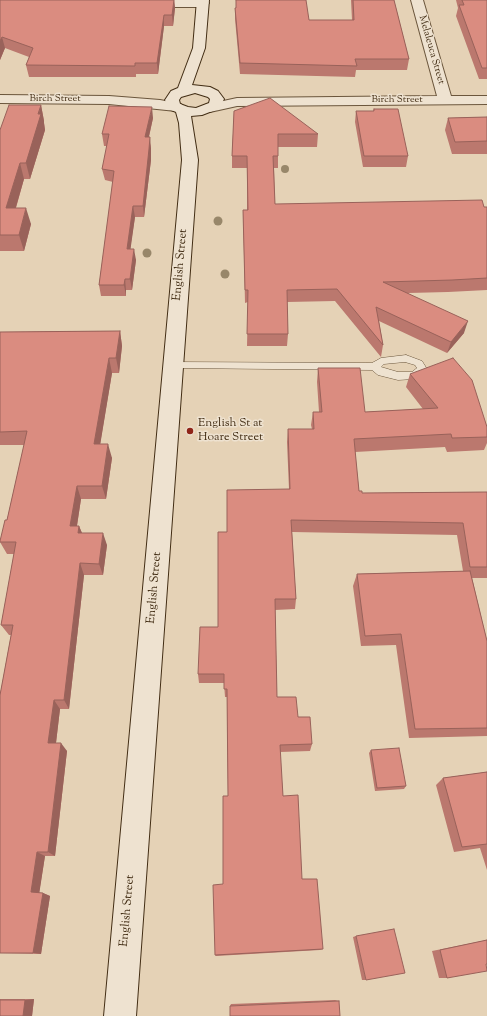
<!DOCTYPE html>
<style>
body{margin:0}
canvas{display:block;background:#e5d2b6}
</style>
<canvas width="487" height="1016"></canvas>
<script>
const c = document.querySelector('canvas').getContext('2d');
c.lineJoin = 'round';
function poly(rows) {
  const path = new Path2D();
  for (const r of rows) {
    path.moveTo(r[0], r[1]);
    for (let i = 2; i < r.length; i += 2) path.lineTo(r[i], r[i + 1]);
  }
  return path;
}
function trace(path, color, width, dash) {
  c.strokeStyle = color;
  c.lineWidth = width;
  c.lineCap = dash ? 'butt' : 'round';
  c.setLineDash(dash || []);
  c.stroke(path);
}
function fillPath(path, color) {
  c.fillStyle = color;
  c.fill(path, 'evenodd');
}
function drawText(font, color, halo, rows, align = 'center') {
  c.font = font + ' "Sorts Mill Goudy",serif';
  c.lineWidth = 3;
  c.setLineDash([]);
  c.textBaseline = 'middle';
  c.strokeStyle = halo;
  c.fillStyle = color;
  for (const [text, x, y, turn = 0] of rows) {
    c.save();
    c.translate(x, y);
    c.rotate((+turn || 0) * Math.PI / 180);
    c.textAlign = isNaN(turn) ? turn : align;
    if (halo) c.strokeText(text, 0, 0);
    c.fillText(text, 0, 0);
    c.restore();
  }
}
const lane = poly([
 [406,355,422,361,427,369,425,371,414,379,398,380,378,375,372,370,173,368,168,365,173,362,372,363,381,358,406,355],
 [405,362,415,365,417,368,412,372,398,372,381,367,384,364,405,362]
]);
const street = poly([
 [140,0,205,0,209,3,203,7,144,7,140,6,138,3,140,0],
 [411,0,423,0,451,96,487,96,487,104,237,106,210,112,205,111,203,108,205,105,237,98,437,96,411,0],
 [0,95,109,96,160,100,181,104,183,107,181,110,176,111,109,104,0,103,0,95]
]);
const secondary = poly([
 [197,0,209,0,205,48,192,85,210,87,218,91,224,99,220,108,202,115,191,116,198,160,136,1016,104,1016,182,160,179,123,176,112,169,109,165,100,171,91,178,88,193,48,197,0],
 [195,93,208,97,210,99,209,103,196,108,188,107,180,104,179,100,181,97,195,93]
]);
const trees = [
 [285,169,4],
 [218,221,4.5],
 [147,253,4.5],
 [225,274,4.5]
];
const wall = poly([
 [0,0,174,0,175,8,173,26,164,26,158,74,136,74,136,77,29,77,26,65,29,57,5,48,0,60],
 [351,0,394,0,409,59,407,70,356,70,355,77,240,74,235,19,235,8,309,20,352,20],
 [456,0,487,0,487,79,479,79,456,16,458,8],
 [41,105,44,121,44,123,45,130,30,179,24,179,16,208,31,224,24,251,0,251,0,130],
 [374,109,408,156,406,167,363,167,355,122,356,111,373,111],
 [234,111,318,134,317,147,278,147,278,168,274,168,275,204,487,207,487,290,448,292,408,293,464,333,447,353,379,321,383,345,381,357,335,301,287,302,288,334,287,346,247,346,248,302,245,303,243,210,247,210,247,168,232,168,232,156],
 [487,117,487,154,452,154,445,130,448,118],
 [153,118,149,137,151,149,151,160,144,217,135,217,130,249,136,260,132,290,126,290,126,296,101,296,99,285,113,182,105,180,102,169,107,146,104,146,102,134],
 [120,331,122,346,119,373,112,373,100,444,112,458,106,499,81,499,77,526,79,526,82,533,107,545,103,575,84,575,69,709,60,709,56,743,67,751,55,856,45,856,39,893,43,893,50,896,41,954,0,953,0,695,11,635,9,635,1,625,14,554,7,554,0,542,0,541,7,520,24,445,0,445,0,332],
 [318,368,365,412,423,409,406,387,410,374,487,427,487,443,484,450,447,452,445,447,355,452,359,491,362,493,487,492,487,578,472,578,487,641,487,736,409,738,396,645,361,646,353,586,357,574,463,571,457,535,292,532,296,599,295,609,275,610,277,697,298,717,312,744,310,751,280,752,283,796,302,879,323,949,320,950,216,956,215,955,223,884,228,796,227,697,225,697,224,683,199,683,198,674,218,627,227,532,289,489,287,442,288,429,312,429,311,425,313,412,319,412,317,382],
 [371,750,406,786,404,789,375,791,369,753],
 [487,772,487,870,480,848,454,852,436,785,443,778],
 [356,936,366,980,362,980,353,937],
 [487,940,487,964,447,978,439,978,432,951],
 [0,999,34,999,32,1016,0,1016],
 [335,1000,339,1001,230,1006,231,1004]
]);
const shadedWall = poly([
 [174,0,175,8,173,26,172,15],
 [164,15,164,26,158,74,157,63],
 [2,37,5,48,0,60,0,41],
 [41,105,44,121,44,123,45,130,30,179,26,163],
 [152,107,153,118,146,149,145,137],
 [150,137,151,149,151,160,144,217,143,206],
 [20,163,24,179,11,224,6,208],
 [133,206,135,217,129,260,127,249],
 [26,208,31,224,24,251,19,235],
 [134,249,136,260,132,290,130,279],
 [125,279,126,290,126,296,124,285],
 [468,321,464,333,447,353,451,342],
 [120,331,122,346,119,373,116,358],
 [109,358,112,373,98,458,94,444],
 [108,444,112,458,106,499,102,486],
 [77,486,81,499,75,538,70,526],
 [79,526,84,538,78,533],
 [103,533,107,545,103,575,99,564],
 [80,563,84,575,69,709,64,700],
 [54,700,60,709,55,751,48,743],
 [61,743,67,751,55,856,48,852],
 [37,852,45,856,39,895,31,892],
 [43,893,50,896,41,954,33,953],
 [34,999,32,1016,23,1016,25,1000]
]);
const building = poly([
 [0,0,174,0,172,15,164,15,157,63,135,63,135,66,26,65,33,48,2,37,0,41,0,0],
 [236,0,306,0,309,20,354,20,353,0,394,0,409,59,355,59,357,66,240,63,235,8,236,8,236,0],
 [462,0,487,0,487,68,482,68,459,5,464,5,462,0],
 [270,98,318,134,278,134,278,156,273,156,275,204,482,200,484,207,487,207,487,278,452,280,383,282,468,321,451,342,376,307,383,345,337,289,287,290,288,334,247,334,248,290,245,290,243,210,248,210,247,156,232,156,234,111,270,98],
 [9,105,41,105,38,114,41,114,26,163,20,163,6,208,26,208,19,235,0,235,0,130,9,105],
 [109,106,152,107,145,137,150,137,149,149,143,206,133,206,127,249,134,249,130,279,125,279,124,285,99,285,114,171,102,169,109,134,102,134,109,106],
 [374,109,398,109,408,156,364,156,356,111,374,111,374,109],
 [487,117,487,141,455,142,448,118,487,117],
 [120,331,116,358,109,358,94,444,108,444,102,486,77,486,70,526,79,526,78,533,103,533,99,564,80,563,64,700,54,700,48,743,61,743,48,852,37,852,31,892,43,893,33,953,0,953,0,695,13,625,1,625,16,542,0,542,0,541,5,520,7,520,27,431,0,432,0,332,120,331],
 [453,358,472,380,487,427,487,437,452,438,451,434,354,439,359,491,362,491,362,493,487,492,487,567,470,567,463,523,291,520,296,599,275,599,277,697,296,697,298,717,310,717,312,744,280,745,283,796,298,795,302,879,317,879,323,949,215,955,213,885,223,884,223,796,228,796,227,689,224,689,224,674,198,674,200,627,218,627,218,532,227,532,227,490,290,489,288,429,314,429,313,412,322,412,318,368,360,368,365,412,438,408,410,374,453,358],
 [470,571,487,641,487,728,415,729,401,634,365,636,357,574,470,571],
 [399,748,406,786,377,788,371,750,399,748],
 [487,772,487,844,462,847,443,778,487,772],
 [394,929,405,973,366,980,356,936,394,929],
 [487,940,487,964,486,964,487,971,447,978,440,950,487,940],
 [0,1000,25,1000,23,1016,0,1016,0,1000],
 [339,1001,340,1016,230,1016,230,1006,339,1001]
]);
const markers = [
 [190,431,4,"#8f2418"]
];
const farStreetnames = [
 ["Melaleuca Street",431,50,74],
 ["Birch Street",55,99],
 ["Birch Street",397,100]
];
const streetNames = [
 ["English Street",181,265,-85],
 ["English Street",155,588,-85],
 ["English Street",128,911,-85]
];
const poiNames = [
 ["English St at",198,424],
 ["Hoare Street",198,438]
];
trace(lane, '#6b563c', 1);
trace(street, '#6b563c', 2);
trace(secondary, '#422d14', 2);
fillPath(lane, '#eee2d0');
fillPath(street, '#eee2d0');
fillPath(secondary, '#eee2d0');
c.fillStyle = '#98876a';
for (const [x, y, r] of trees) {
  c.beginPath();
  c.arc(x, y, r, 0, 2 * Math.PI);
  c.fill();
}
fillPath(wall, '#bb786e');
fillPath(shadedWall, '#99625a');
fillPath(building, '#da8c80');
trace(building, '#99625a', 1);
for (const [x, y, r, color] of markers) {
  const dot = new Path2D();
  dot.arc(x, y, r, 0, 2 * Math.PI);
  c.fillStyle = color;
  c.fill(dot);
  trace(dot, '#eee2d0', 1.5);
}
drawText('10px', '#422d14', '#eee2d0', farStreetnames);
drawText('12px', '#422d14', '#eee2d0', streetNames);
drawText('12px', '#422d14', '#eee2d0', poiNames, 'left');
</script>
